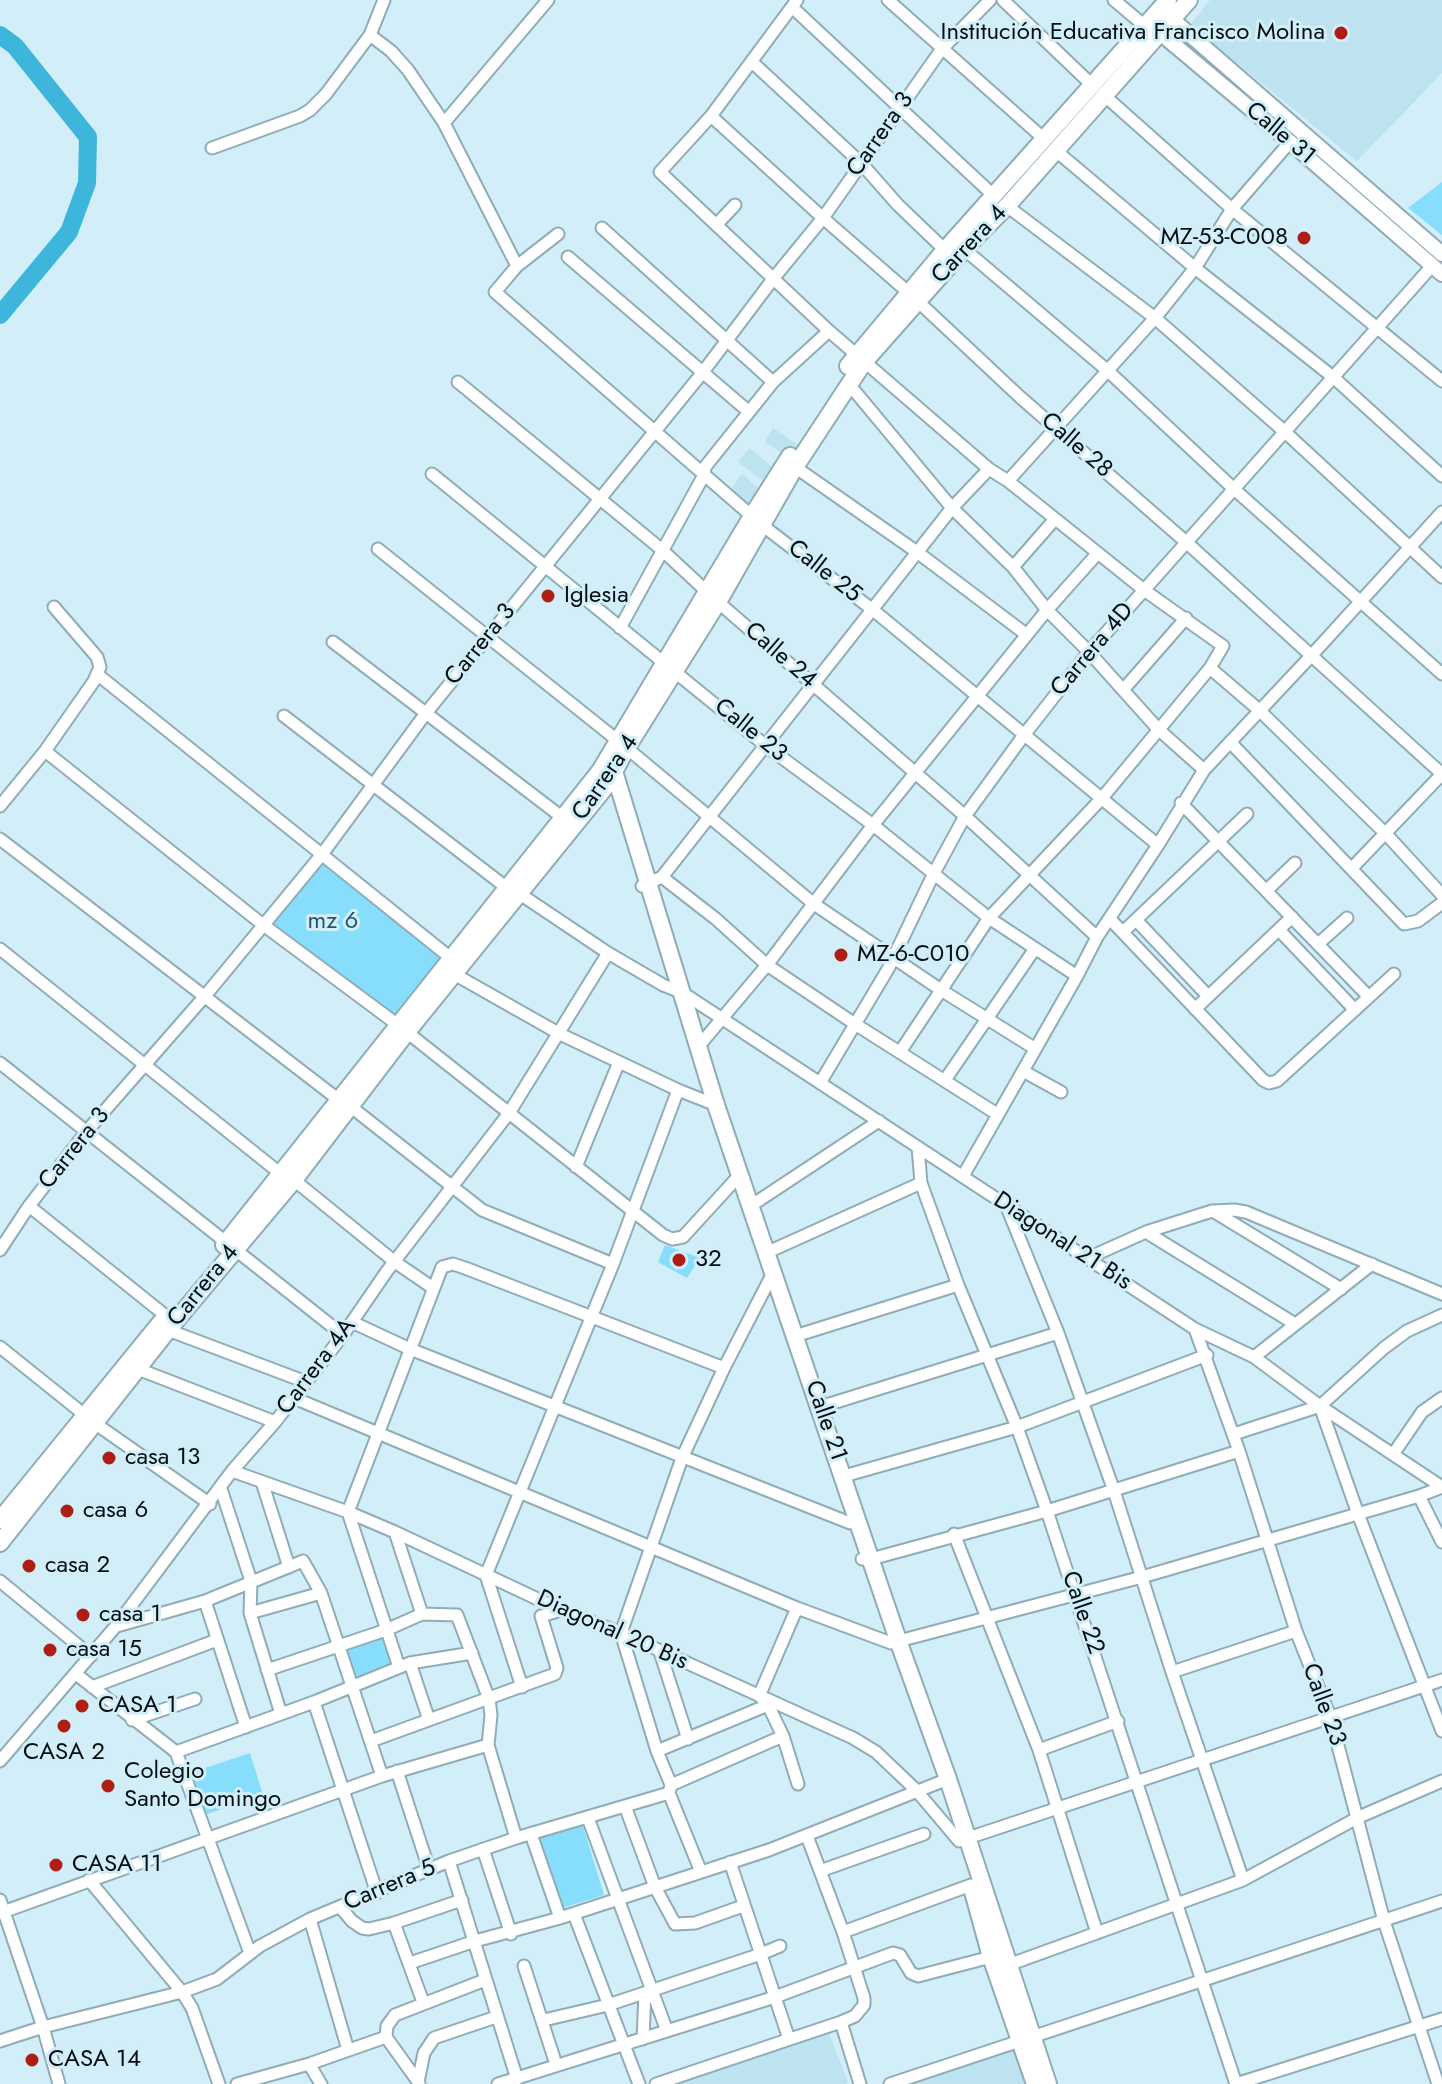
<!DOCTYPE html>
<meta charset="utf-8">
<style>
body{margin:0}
canvas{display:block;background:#d1eef9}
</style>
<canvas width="1442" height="2084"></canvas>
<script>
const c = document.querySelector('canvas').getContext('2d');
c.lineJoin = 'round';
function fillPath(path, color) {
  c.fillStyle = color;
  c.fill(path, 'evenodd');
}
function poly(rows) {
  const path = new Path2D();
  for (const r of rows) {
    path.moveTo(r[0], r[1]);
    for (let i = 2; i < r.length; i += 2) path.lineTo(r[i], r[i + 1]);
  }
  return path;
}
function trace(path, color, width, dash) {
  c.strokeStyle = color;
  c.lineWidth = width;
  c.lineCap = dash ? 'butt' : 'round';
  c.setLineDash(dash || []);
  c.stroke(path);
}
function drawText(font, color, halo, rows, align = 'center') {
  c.font = font + ' Jost,sans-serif';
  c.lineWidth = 6;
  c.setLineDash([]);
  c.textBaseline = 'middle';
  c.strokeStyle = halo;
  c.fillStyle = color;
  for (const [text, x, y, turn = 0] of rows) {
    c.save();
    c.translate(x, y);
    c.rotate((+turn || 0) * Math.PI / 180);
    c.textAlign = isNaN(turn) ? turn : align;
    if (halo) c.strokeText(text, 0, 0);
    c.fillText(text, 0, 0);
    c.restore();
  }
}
const built = poly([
 [1210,0,1442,0,1442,73,1357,161,1190,25],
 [773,428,798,445,789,458,765,442],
 [749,448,779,472,770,486,738,462],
 [742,474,765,494,754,510,730,490],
 [828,2031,848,2082,846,2084,665,2084],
 [1014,2046,1027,2084,892,2084]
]);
const green = poly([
 [1442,182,1442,235,1408,208],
 [322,864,445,960,396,1019,271,924],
 [665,1245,700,1258,687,1278,658,1262],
 [384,1633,394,1664,354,1680,343,1647],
 [250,1753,263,1795,204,1815,190,1773],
 [582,1823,604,1895,562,1908,535,1837]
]);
const river = poly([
 [0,35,15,46,88,137,87,183,69,232,0,315]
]);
const minor = poly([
 [797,0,711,116,660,172,829,331,989,469,1008,481,1144,590,1223,646,1210,668,1102,798,989,918,900,1052],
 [888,0,1043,138],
 [1003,0,1092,85],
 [1114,0,1146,27],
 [792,7,993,195],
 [370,35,391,51,408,70,444,123,517,266],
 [752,62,861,163,898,205,945,250],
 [1105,96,1232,209,1442,381],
 [711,116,823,218,909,293,1020,397,1186,542,1442,774],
 [444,123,548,0],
 [212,148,300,116,310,110,326,94,370,35,384,0],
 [1055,150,1195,268,1333,377,1442,476],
 [1007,206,1155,318,1285,432,1442,577],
 [717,224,735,205],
 [602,228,773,382],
 [558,234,517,266,495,292,762,525,873,610,1158,845],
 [964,249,1108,371,1234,489,1442,674],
 [568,257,748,411],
 [458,382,661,549,718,602,965,816,1097,937],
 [848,383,952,508,1013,567,1047,610,1089,652,1158,729,1204,770],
 [795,467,917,552,1027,635],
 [432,474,766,746,873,825,989,918,1077,976],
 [1008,481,1155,318,1195,268,1232,209,1290,142],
 [378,549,617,740,814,904,941,990,1034,1048],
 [1013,567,1055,519],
 [620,628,704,475,705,467,773,382,829,331],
 [333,642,563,818],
 [1210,668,1259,710,1387,835,1442,895],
 [97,674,452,959],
 [1123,690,1186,618],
 [284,716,507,888],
 [1230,742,1404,924,1418,921,1442,903],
 [45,751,262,924,398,1025,663,1235,672,1239,683,1237,736,1179],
 [1181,803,1369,997],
 [0,806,45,751,94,681,100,667,97,657,54,607],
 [0,839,339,1100],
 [1352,868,1442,774],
 [662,877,716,919,767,965,855,1024,997,1114],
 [642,886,662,877,952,508,989,469],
 [1267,890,1295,863],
 [520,894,608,953,663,985,683,993,1195,1329,1254,1357,1320,1406,1442,1487],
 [1110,919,1263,1080,1269,1083,1277,1081,1394,974],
 [1136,920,1208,996],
 [1279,930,1355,1010],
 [1123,932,1247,814],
 [1318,944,1347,918],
 [0,949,281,1174],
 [454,974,560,1034,678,1090,716,1105],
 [1195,1009,1292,917],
 [698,1047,767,965,873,825,1047,610,1097,554],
 [0,1063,343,1335],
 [1023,1071,1061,1092],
 [945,1080,1034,950],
 [820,1083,888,969,934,873,965,816,1024,735,1089,652,1432,266],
 [350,1106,482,1210,613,1264],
 [918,1147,921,1183,958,1285,1017,1427,1047,1511,1236,2084],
 [576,1167,619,1062],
 [963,1176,1077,976,1097,937,1158,845,1204,770,1311,656,1442,512],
 [294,1180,395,1262,433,1288],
 [752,1205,879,1121],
 [1006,1205,1058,1333,1114,1491,1172,1672,1243,1880],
 [29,1206,166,1316],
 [1213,1211,1341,1289],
 [1146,1232,1295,1324],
 [0,1250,29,1206,86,1132,205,996,323,853,426,713,703,372,773,279,823,218,941,50,990,0],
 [768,1252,921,1183],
 [1088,1258,1146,1232,1212,1211,1234,1210,1246,1212,1442,1294],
 [352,1322,410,1349,850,1523],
 [1195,1329,1239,1451,1296,1631,1331,1719,1384,1921,1438,2084],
 [168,1330,306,1382],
 [795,1336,958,1285],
 [0,1347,96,1424,210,1504],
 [1254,1357,1372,1264],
 [138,1369,275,1422],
 [294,1398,797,1608,891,1643,1142,1577,1419,1496,1442,1487],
 [1320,1406,1358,1514,1442,1731],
 [820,1407,1058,1333],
 [1234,1434,1320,1406,1384,1348,1407,1331,1442,1315],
 [1394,1453,1422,1412,1442,1398],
 [232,1471,348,1512,395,1532,561,1610,621,1633,853,1738,876,1752,916,1790,959,1841,1442,1680],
 [844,1476,1017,1427,1207,1355],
 [262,1482,289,1567],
 [221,1489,251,1581,250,1613,281,1714],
 [1419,1496,1442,1542],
 [395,1532,422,1614],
 [954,1534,1039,1750,1097,1933],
 [862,1559,871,1559,1047,1511,1239,1451],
 [0,1581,91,1656],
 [205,1601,246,1727],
 [250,1613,321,1593],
 [117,1626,205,1601,303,1561,321,1593,382,1776],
 [660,1652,688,1739],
 [410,1663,429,1720],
 [399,1667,348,1512,442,1267,453,1264,465,1268,724,1368],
 [267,1670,386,1630,422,1614,457,1615,489,1699,491,1715,488,1745,516,1838],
 [1172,1672,1296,1631],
 [76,1674,176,1752,250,1953],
 [92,1687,217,1640],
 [522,1687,486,1575,613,1264,678,1090],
 [759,1696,797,1608],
 [314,1702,377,1893],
 [768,1705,783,1736,798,1784],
 [132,1720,195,1699],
 [371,1741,555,1674,557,1668,541,1616,561,1610],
 [1039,1750,1118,1721],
 [657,1751,768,1705,763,1700],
 [176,1752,314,1702,410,1663,472,1653],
 [0,1761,116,1626,232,1471,275,1422,343,1335,387,1271,509,1113,608,953],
 [397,1771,429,1869],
 [671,1785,657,1751,621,1633,682,1458,724,1368,774,1271],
 [669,1793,701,1872],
 [625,1806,655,1887,675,1924,695,1923,743,1906],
 [588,1818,667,2031],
 [531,1834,560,1918],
 [483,1849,511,1934],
 [449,1861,517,2079],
 [730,1862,789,2039],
 [820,1871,924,1834],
 [89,1880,182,1992,192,2008,219,2084],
 [0,1900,43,2027,59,2084],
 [340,1907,352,1921,362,1928,369,1929,394,1923,462,1900],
 [0,1913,382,1776,488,1745],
 [574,1914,639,2084],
 [310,1919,348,2050],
 [394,1923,423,2002],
 [843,1932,971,1885],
 [410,1963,475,1941,560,1918,769,1850,948,1779],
 [1008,1965,1243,1880,1359,1817,1442,1781],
 [524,1966,554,2058],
 [544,2020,608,2005,761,1954,780,1946],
 [841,2022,860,2084],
 [386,2037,387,2026,395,2015,485,1980],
 [386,2037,419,2083],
 [643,2039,645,1993],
 [0,2041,43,2027,182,1992,217,1979,260,1946,310,1919,449,1861,516,1838,669,1793,671,1785,783,1736],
 [309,2064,321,2084],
 [418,2082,424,2053,434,2038,496,2017],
 [237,2084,309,2064,386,2037],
 [498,2084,775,1997,893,1953,900,1955,911,1973,918,1976,991,1957],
 [656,2084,841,2022,855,2016,864,2005,864,1998,843,1932,807,1836],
 [890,2084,1442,1901],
 [1236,2084,1442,2019]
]);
const tertiary = poly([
 [1165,13,1442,254],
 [1150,28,1159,32,1290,142,1442,274]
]);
const secondary = poly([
 [848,366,945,250,1168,0],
 [613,768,716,1105,899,1643,948,1779,1048,2084],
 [224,1245,600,771,752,516,790,456],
 [0,1520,161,1322],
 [0,1543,168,1330,294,1180,407,1032,607,785,626,749,718,602,795,467,864,362,964,249,1007,206,1189,0],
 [972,1888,991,1957,1035,2084]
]);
const markers = [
 [1341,33,8,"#ae1e15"],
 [1304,238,8,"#ae1e15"],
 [548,596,8,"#ae1e15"],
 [841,955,8,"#ae1e15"],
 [679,1260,8,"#ae1e15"],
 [109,1458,8,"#ae1e15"],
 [67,1511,8,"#ae1e15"],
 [29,1566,8,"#ae1e15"],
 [83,1615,8,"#ae1e15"],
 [50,1650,8,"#ae1e15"],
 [82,1706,8,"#ae1e15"],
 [64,1726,8,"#ae1e15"],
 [108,1786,8,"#ae1e15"],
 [56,1865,8,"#ae1e15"],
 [32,2060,8,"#ae1e15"]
];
const poiNames = [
 ["Institución Educativa Francisco Molina",1325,33,"right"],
 ["MZ-53-C008",1288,238,"right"],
 ["Iglesia",564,596],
 ["MZ-6-C010",857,955],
 ["32",695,1260],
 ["casa 13",125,1458],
 ["casa 6",83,1511],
 ["casa 2",45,1566],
 ["casa 1",99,1615],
 ["casa 15",66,1650],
 ["CASA 1",98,1706],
 ["CASA 2",64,1753,"center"],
 ["Colegio",124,1772],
 ["Santo Domingo",124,1800],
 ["CASA 11",72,1865],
 ["CASA 14",48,2060]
];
const streetNames = [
 ["Calle 31",1280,134,40],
 ["Carrera 3",881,135,-55],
 ["Carrera 4",970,245,-47],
 ["Calle 28",1076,446,41],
 ["Calle 25",824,572,38],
 ["Carrera 3",481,645,-51],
 ["Carrera 4D",1093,650,-50],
 ["Calle 24",780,656,41],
 ["Calle 23",750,731,39],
 ["Carrera 4",606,778,-56],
 ["Carrera 3",75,1149,-51],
 ["Diagonal 21 Bis",1062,1242,33],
 ["Carrera 4",204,1286,-51],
 ["Carrera 4A",317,1367,-53],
 ["Calle 21",825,1421,71],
 ["Calle 22",1082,1613,71],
 ["Diagonal 20 Bis",612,1631,24],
 ["Calle 23",1323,1705,70],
 ["Carrera 5",390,1886,-23]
];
const parkNames = [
 ["mz 6",333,922]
];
fillPath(built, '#bde3f1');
fillPath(green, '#86ddfc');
trace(river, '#3eb5db', 18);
trace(minor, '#90acb6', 15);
trace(tertiary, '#90acb6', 18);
trace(secondary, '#90acb6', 20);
trace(minor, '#fff', 11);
trace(tertiary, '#fff', 14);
trace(secondary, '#fff', 16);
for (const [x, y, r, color] of markers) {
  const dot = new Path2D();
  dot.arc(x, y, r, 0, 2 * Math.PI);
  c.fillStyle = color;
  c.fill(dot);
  trace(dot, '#d1eef9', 3);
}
drawText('24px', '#050f12', '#d1eef9', poiNames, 'left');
drawText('24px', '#050f12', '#d1eef9', streetNames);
drawText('24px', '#275767', '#d1eef9', parkNames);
</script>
